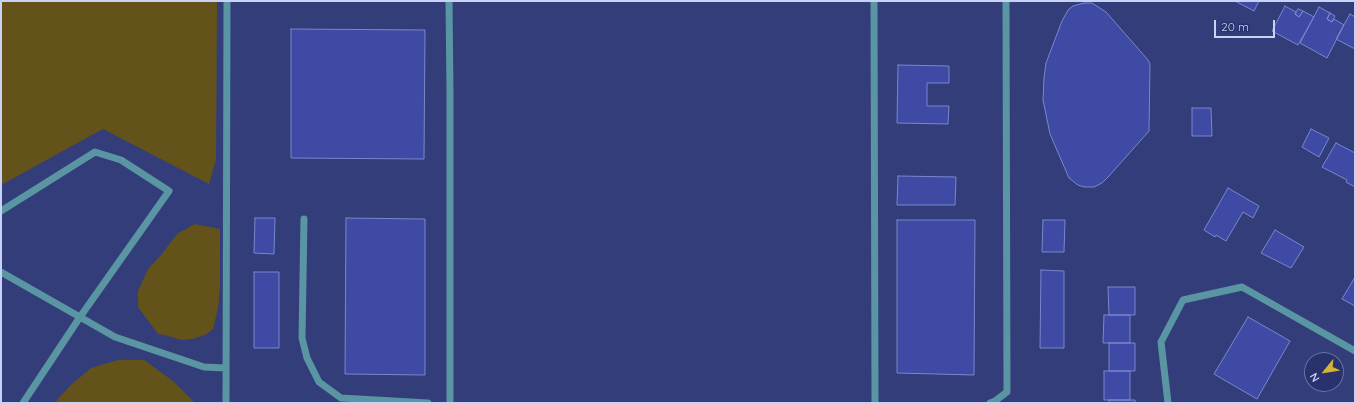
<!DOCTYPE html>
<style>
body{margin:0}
#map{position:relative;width:1356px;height:404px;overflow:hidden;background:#333d79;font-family:Quicksand,sans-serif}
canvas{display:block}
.frame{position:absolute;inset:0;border:2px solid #c8d1f6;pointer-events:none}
.north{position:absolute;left:1304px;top:352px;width:40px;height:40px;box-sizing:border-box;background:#29326d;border:1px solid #6972a4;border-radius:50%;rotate:240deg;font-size:11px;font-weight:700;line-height:16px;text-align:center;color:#c8d1f6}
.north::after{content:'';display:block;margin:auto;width:14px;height:18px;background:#d6b534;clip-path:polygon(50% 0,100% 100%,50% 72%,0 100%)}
.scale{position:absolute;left:1214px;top:20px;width:61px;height:18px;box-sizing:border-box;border:2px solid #c8d1f6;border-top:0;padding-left:5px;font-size:12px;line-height:14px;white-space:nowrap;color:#c8d1f6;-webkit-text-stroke:3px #29326d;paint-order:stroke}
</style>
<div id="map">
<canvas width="1356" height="404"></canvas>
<div class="frame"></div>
<div class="north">N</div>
<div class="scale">20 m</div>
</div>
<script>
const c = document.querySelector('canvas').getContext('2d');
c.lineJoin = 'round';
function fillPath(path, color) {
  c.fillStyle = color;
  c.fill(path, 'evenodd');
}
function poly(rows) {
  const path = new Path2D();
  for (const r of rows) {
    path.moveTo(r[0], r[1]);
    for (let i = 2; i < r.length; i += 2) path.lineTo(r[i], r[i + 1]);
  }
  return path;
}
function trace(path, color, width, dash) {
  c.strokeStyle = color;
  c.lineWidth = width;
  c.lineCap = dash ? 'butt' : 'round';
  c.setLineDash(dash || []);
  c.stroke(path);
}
const green = poly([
 [1,1,217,1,216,160,209,184,103,129,1,185],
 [195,224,220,229,220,288,218,308,213,329,205,335,192,339,182,340,164,335,158,334,138,307,138,291,148,269,161,255,178,233],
 [118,360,144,360,173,381,195,403,59,403,56,401,71,385,91,368]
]);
const building = poly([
 [1235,1,1259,1,1254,11,1235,1],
 [1084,3,1092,3,1106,12,1148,60,1150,64,1149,131,1109,176,1102,183,1094,187,1084,187,1078,185,1069,178,1050,134,1043,100,1044,78,1046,63,1062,21,1068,10,1073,6,1084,3],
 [1285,6,1296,12,1295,14,1299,17,1303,11,1314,17,1298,45,1272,31,1285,6],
 [1319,7,1330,13,1327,19,1332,22,1334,19,1344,25,1327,58,1300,43,1319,7],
 [1298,9,1303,11,1299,17,1295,14,1298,9],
 [1330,13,1335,16,1332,22,1327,19,1330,13],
 [1350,14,1355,17,1355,49,1336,39,1350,14],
 [291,29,425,30,424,159,291,158,291,29],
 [898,65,949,66,949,83,927,83,927,106,949,106,948,124,897,123,898,65],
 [1192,108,1211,108,1212,136,1192,136,1192,108],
 [1311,129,1329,138,1319,157,1302,147,1311,129],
 [1336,143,1355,153,1355,187,1346,182,1347,180,1322,167,1336,143],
 [898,176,956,177,955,205,897,205,898,176],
 [1228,188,1259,206,1253,218,1243,212,1226,241,1216,235,1215,237,1204,230,1228,188],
 [255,218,275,218,274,254,254,253,255,218],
 [346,218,425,219,425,375,345,374,346,218],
 [897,220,975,220,974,375,897,373,897,220],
 [1043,220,1065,220,1064,252,1042,252,1043,220],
 [1275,230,1304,247,1291,268,1261,253,1275,230],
 [1041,270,1064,271,1064,348,1040,348,1041,270],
 [254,272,279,272,279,348,254,348,254,272],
 [1355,277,1355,306,1342,299,1355,277],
 [1108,287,1135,287,1135,315,1109,315,1108,287],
 [1104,315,1130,315,1130,343,1103,343,1104,315],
 [1248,317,1290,341,1257,399,1214,374,1248,317],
 [1109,343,1135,343,1135,371,1109,371,1109,343],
 [1104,371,1130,371,1130,400,1104,400,1104,371],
 [1109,400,1135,400,1135,403,1109,403,1109,400]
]);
const minor = poly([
 [449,1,450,93,450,403],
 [874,1,875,403],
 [1,211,95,152,121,160,169,191,80,317,23,403],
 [304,219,302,338,307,358,319,382,341,398,428,403],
 [1,272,115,337,204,367,226,368],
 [226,403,227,1],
 [990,403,995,401,1007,392,1006,1],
 [1168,403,1161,342,1183,300,1242,287,1355,351]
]);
fillPath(green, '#63531a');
fillPath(building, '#3f4aa4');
trace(building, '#7988cc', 1);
trace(minor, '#5995a2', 7);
</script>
